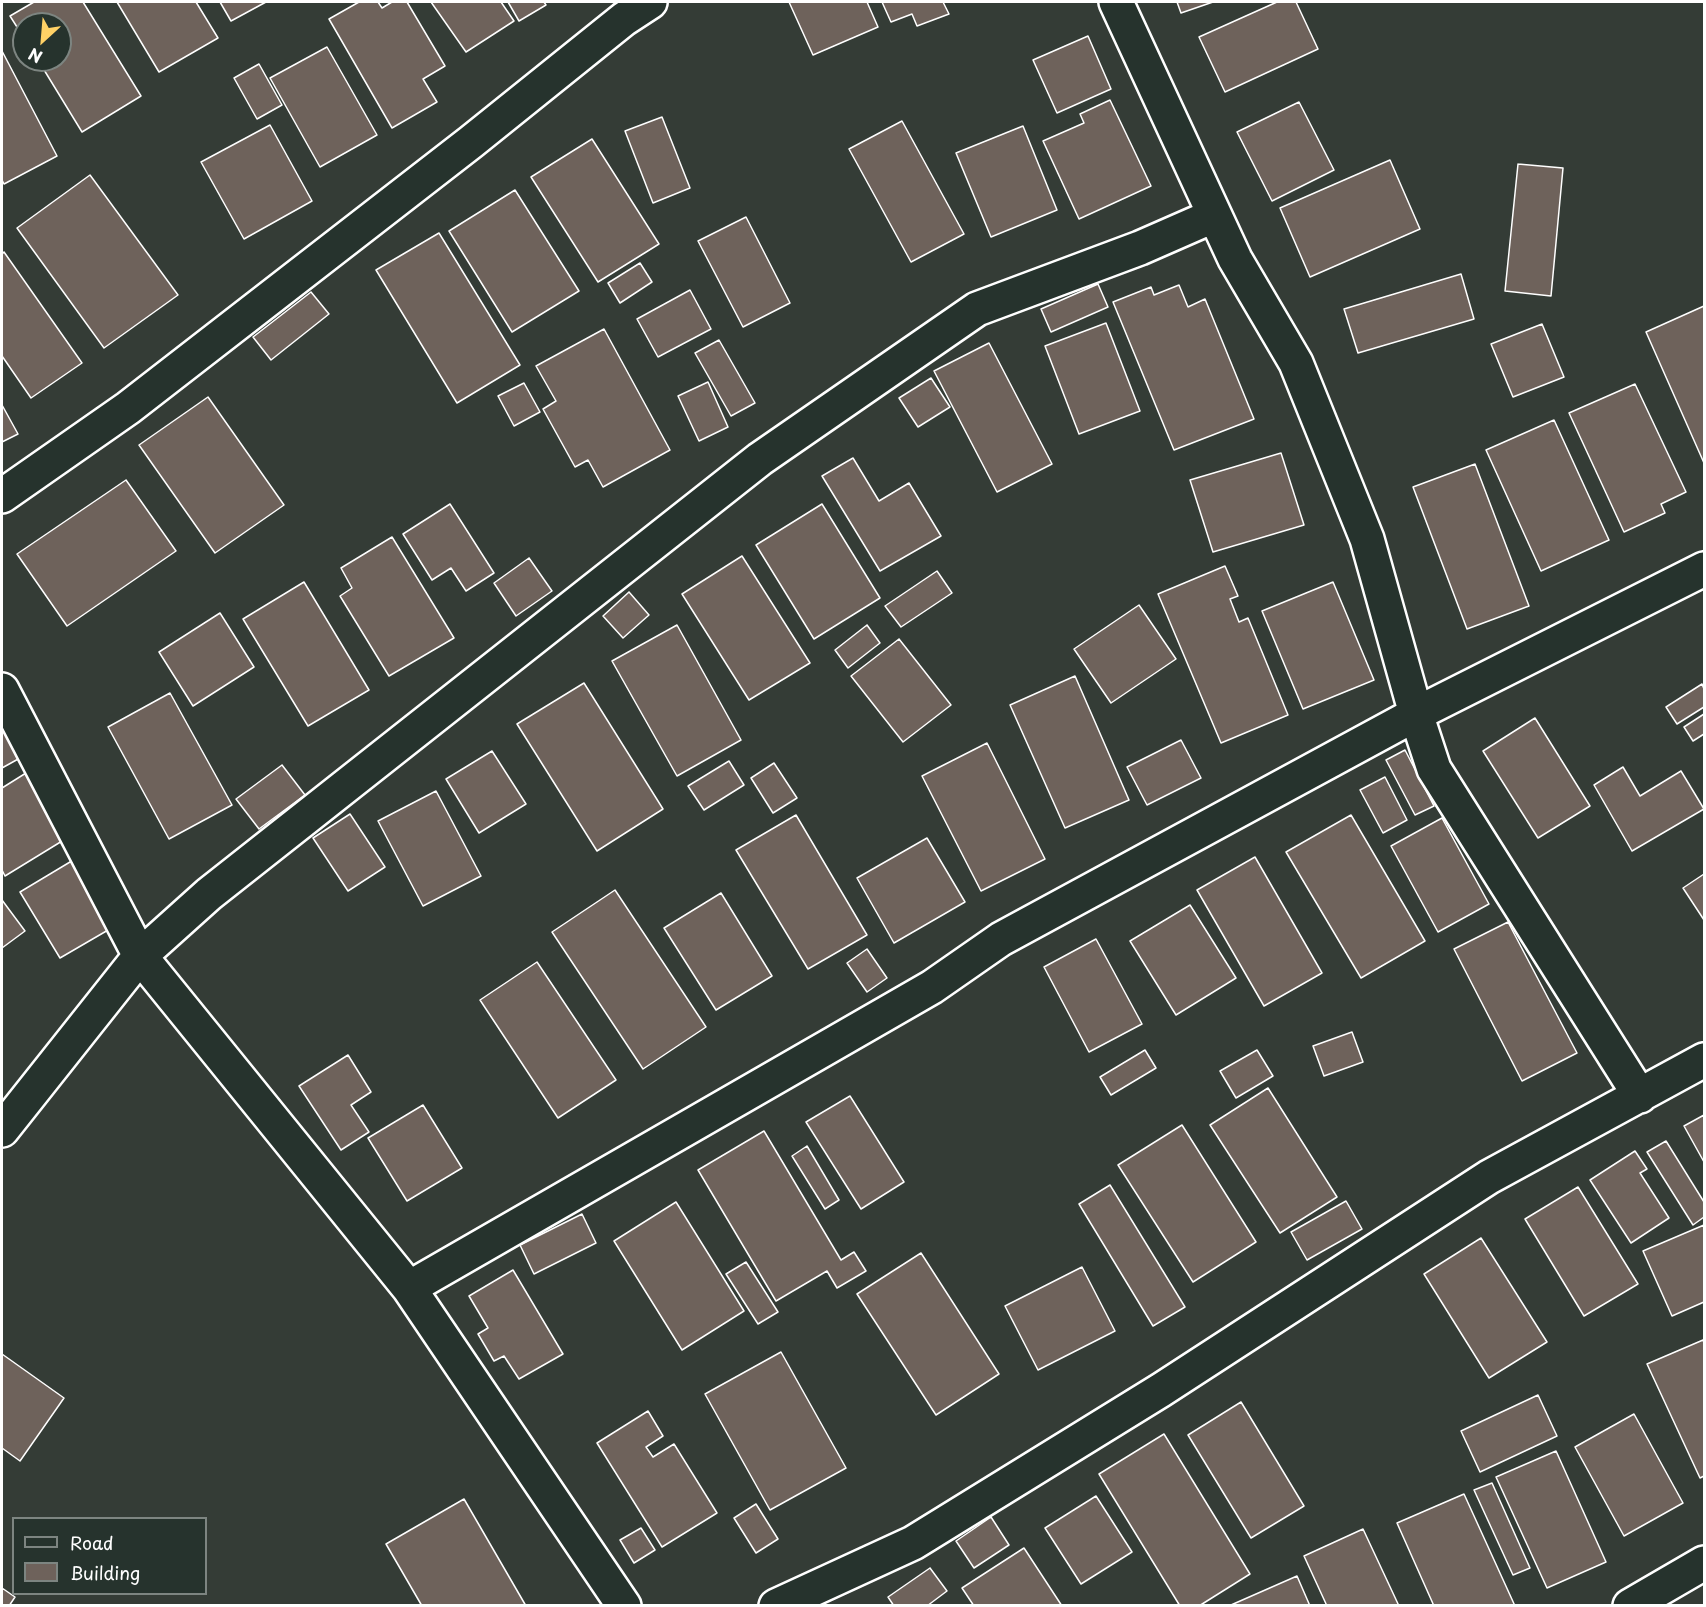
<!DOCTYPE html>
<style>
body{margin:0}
#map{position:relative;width:1706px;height:1607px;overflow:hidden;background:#343c36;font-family:"Playpen Sans",sans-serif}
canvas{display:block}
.frame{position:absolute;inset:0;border:3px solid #fff;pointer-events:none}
.legend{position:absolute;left:12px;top:1517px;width:195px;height:78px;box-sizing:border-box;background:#26332d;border:2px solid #7d8581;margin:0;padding:8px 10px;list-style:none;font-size:18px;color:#fff}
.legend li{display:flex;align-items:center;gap:12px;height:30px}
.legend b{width:30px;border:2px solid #7d8581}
.north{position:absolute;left:12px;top:12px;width:60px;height:60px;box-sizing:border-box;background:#26332d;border:2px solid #7d8581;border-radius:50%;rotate:206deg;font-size:16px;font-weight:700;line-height:24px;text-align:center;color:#fff}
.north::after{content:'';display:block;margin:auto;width:21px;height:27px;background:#ffd166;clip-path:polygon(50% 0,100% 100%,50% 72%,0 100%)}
</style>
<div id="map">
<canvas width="1706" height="1607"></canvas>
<div class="frame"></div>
<ul class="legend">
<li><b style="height:8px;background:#26332d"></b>Road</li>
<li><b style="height:16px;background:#6e625b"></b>Building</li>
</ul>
<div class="north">N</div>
</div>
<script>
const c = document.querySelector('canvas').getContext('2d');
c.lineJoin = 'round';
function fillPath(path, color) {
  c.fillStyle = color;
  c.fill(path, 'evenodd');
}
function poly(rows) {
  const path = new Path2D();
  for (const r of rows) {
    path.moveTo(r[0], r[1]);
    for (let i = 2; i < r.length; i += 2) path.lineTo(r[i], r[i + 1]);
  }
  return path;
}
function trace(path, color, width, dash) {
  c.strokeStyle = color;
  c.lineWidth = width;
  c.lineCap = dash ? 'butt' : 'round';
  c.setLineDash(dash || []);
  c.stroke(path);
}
const building = poly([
 [34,2,83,2,141,96,82,132,38,60,60,60,60,24,24,24,24,38,10,16,34,2],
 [117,2,196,2,218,38,159,72,117,2],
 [220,2,266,2,231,21,220,2],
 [359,2,378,2,382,8,392,2,407,2,445,66,423,79,437,102,392,128,329,19,359,2],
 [431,2,501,2,514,21,466,52,431,2],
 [508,2,544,2,546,5,519,21,508,2],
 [789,2,867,2,878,27,813,55,789,2],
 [882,2,943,2,949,14,917,26,912,14,891,22,882,2],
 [1177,2,1213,2,1181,13,1177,2],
 [1277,2,1296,2,1318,49,1225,92,1199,37,1277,2],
 [1088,36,1111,89,1057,113,1033,60,1088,36],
 [327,47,377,135,320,167,270,78,327,47],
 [2,51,57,156,4,184,2,180,2,51],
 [259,64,282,105,257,119,234,78,259,64],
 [1110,100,1151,186,1079,219,1043,141,1084,123,1080,114,1110,100],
 [1299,102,1334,170,1272,201,1237,132,1299,102],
 [662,117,690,188,653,203,625,131,662,117],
 [902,121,964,234,911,262,849,149,902,121],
 [270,125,312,201,244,239,201,162,270,125],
 [1023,126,1057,210,991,237,956,153,1023,126],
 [592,139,659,244,598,282,531,177,592,139],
 [1390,160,1420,229,1310,277,1280,208,1390,160],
 [1518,164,1563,168,1551,296,1505,291,1518,164],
 [90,175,178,295,104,348,17,228,90,175],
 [515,190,579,291,512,332,449,231,515,190],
 [746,217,790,303,743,327,698,241,746,217],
 [439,233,520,365,457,403,376,270,439,233],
 [4,252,82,363,31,398,2,356,2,254,4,252],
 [640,263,652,282,620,303,608,283,640,263],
 [1461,274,1474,319,1358,353,1344,309,1461,274],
 [1098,284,1108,307,1051,332,1041,309,1098,284],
 [1179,285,1188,307,1205,299,1254,419,1174,450,1113,302,1151,287,1154,295,1179,285],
 [690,290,711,329,658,357,637,319,690,290],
 [311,292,329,314,271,360,253,337,311,292],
 [1704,306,1704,463,1646,332,1704,306],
 [1106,323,1140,411,1079,434,1045,346,1106,323],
 [1542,324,1564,377,1513,397,1491,344,1542,324],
 [604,329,670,450,603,487,588,460,575,467,543,409,556,401,536,366,604,329],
 [719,340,755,403,731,416,695,353,719,340],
 [989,343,1052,464,997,492,934,371,989,343],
 [931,378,950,407,918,427,899,398,931,378],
 [708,382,728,427,699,441,678,396,708,382],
 [524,383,540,412,514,426,498,396,524,383],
 [1635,384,1686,492,1661,504,1665,513,1624,532,1569,413,1635,384],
 [208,397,284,505,215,553,139,445,208,397],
 [2,405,18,434,2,442,2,405],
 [1554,420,1609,540,1541,571,1486,450,1554,420],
 [1281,453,1304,525,1213,552,1190,480,1281,453],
 [853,458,879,501,909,483,941,536,880,571,822,476,853,458],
 [1475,464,1529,606,1467,629,1413,487,1475,464],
 [126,480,176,551,67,626,17,554,126,480],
 [450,504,494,573,466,591,451,568,432,580,403,534,450,504],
 [822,504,880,598,814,639,756,545,822,504],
 [392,537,454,638,389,676,340,596,352,588,341,568,392,537],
 [742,556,810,663,749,700,682,594,742,556],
 [529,558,552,591,516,616,494,583,529,558],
 [1225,566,1238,596,1230,599,1239,622,1248,618,1288,715,1221,743,1158,594,1225,566],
 [937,571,952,593,901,627,885,606,937,571],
 [304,582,369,690,308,726,243,619,304,582],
 [1333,582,1374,680,1303,709,1262,611,1333,582],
 [629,592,649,615,623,638,603,616,629,592],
 [1139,605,1176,659,1111,703,1074,649,1139,605],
 [220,613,254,667,193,706,159,652,220,613],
 [677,625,741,740,677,776,612,661,677,625],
 [867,625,880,643,848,668,835,650,867,625],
 [899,639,951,705,903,742,851,676,899,639],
 [1075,676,1129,800,1065,828,1010,705,1075,676],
 [584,683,663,809,597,851,517,724,584,683],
 [1702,684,1704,689,1704,707,1677,724,1666,707,1702,684],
 [170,693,232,805,169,839,108,727,170,693],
 [1704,714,1704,734,1693,741,1684,727,1704,714],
 [1535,718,1590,806,1538,838,1483,751,1535,718],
 [2,724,20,758,2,768,2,724],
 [1181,740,1201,778,1147,805,1127,767,1181,740],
 [987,743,1045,859,981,891,922,776,987,743],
 [1405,750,1434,806,1415,815,1386,760,1405,750],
 [492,751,526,804,479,833,446,779,492,751],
 [729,761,744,785,704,810,688,786,729,761],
 [774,763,797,798,773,813,751,778,774,763],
 [282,765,305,795,259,829,236,799,282,765],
 [1623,767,1640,796,1681,771,1704,809,1632,851,1594,785,1623,767],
 [26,773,67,838,5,876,2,870,2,788,26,773],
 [1385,777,1407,820,1383,833,1360,790,1385,777],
 [436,791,481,876,423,906,378,821,436,791],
 [350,814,385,867,348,891,313,838,350,814],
 [796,815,867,935,808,969,736,850,796,815],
 [1351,815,1425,941,1361,978,1286,852,1351,815],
 [1442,818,1489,904,1438,932,1391,846,1442,818],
 [927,838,965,902,894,943,857,878,927,838],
 [1255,857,1322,973,1264,1006,1197,890,1255,857],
 [75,859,115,926,60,958,20,892,75,859],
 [1704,874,1704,920,1683,888,1704,874],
 [615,890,706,1027,643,1069,552,932,615,890],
 [721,893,772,976,716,1010,664,928,721,893],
 [2,900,25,931,2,948,2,900],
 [1190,905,1236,978,1176,1015,1130,941,1190,905],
 [1508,922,1577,1053,1522,1081,1454,949,1508,922],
 [1096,939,1142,1024,1089,1052,1044,967,1096,939],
 [867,949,887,978,867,992,847,963,867,949],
 [537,962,616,1080,558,1118,480,1000,537,962],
 [1352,1032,1363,1062,1324,1076,1313,1046,1352,1032],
 [1145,1050,1156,1068,1111,1095,1100,1077,1145,1050],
 [1257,1050,1273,1076,1236,1098,1220,1071,1257,1050],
 [348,1055,371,1092,351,1105,369,1132,341,1150,299,1086,348,1055],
 [1268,1088,1337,1197,1280,1233,1210,1125,1268,1088],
 [850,1096,904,1182,861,1209,806,1122,850,1096],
 [423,1105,462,1168,407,1201,368,1138,423,1105],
 [1704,1115,1704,1162,1684,1126,1704,1115],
 [1182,1125,1256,1242,1193,1282,1118,1165,1182,1125],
 [764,1131,841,1260,854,1252,866,1271,837,1288,827,1271,776,1301,698,1170,764,1131],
 [1666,1141,1704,1202,1704,1217,1693,1225,1647,1152,1666,1141],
 [807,1146,839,1200,825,1209,792,1156,807,1146],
 [1635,1151,1647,1169,1640,1173,1669,1218,1631,1243,1590,1180,1635,1151],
 [1110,1185,1185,1307,1153,1326,1079,1204,1110,1185],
 [1578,1187,1638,1284,1584,1316,1525,1219,1578,1187],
 [1346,1201,1362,1229,1307,1260,1291,1232,1346,1201],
 [676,1202,744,1311,682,1350,614,1241,676,1202],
 [582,1214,596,1243,534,1274,520,1245,582,1214],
 [1704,1225,1704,1302,1672,1316,1643,1251,1704,1225],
 [1481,1238,1547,1342,1489,1378,1424,1274,1481,1238],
 [921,1253,999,1374,936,1415,857,1294,921,1253],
 [746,1262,778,1312,758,1324,726,1274,746,1262],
 [1082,1267,1115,1331,1038,1370,1005,1306,1082,1267],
 [513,1270,563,1354,519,1379,504,1356,494,1361,478,1334,488,1328,469,1296,513,1270],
 [1703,1340,1704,1343,1704,1476,1700,1478,1647,1364,1703,1340],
 [781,1352,846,1468,770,1510,705,1394,781,1352],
 [2,1354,64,1398,20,1461,2,1448,2,1354],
 [1538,1395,1557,1436,1480,1472,1461,1431,1538,1395],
 [1241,1402,1304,1506,1251,1538,1188,1435,1241,1402],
 [648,1411,663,1436,646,1447,653,1457,674,1444,717,1513,662,1547,597,1443,648,1411],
 [1634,1414,1683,1503,1624,1536,1575,1447,1634,1414],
 [1164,1434,1250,1574,1199,1606,1180,1606,1099,1474,1164,1434],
 [1556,1451,1606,1562,1547,1588,1496,1477,1556,1451],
 [1492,1483,1530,1568,1513,1575,1474,1490,1492,1483],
 [1464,1494,1515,1606,1434,1606,1397,1523,1464,1494],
 [1096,1496,1132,1552,1081,1584,1045,1528,1096,1496],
 [464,1499,526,1606,422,1606,386,1544,464,1499],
 [756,1504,778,1539,756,1553,734,1518,756,1504],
 [991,1517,1009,1545,974,1568,956,1541,991,1517],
 [641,1528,655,1550,634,1563,620,1540,641,1528],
 [1363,1529,1399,1606,1327,1606,1304,1556,1363,1529],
 [1024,1548,1062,1606,974,1606,962,1588,1024,1548],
 [930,1568,947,1591,927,1606,894,1606,888,1597,930,1568],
 [1297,1576,1310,1606,1231,1605,1297,1576],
 [2,1588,15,1597,9,1606,2,1606,2,1588]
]);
const minor = poly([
 [1116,2,1235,259,1296,363,1367,539,1416,714,1434,769,1640,1096],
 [2,496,128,408,471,142,624,19,650,2],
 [2,690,140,956,409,1288,624,1606],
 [2,1130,140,956,209,894,760,459,977,309,1140,248,1213,216],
 [409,1288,932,987,1001,939,1416,714,1704,569],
 [776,1606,913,1543,1161,1390,1489,1177,1704,1060],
 [1630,1606,1704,1563]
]);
fillPath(building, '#6e625b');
trace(building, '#fff', 1.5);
trace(minor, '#fff', 38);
trace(minor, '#26332d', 33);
</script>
